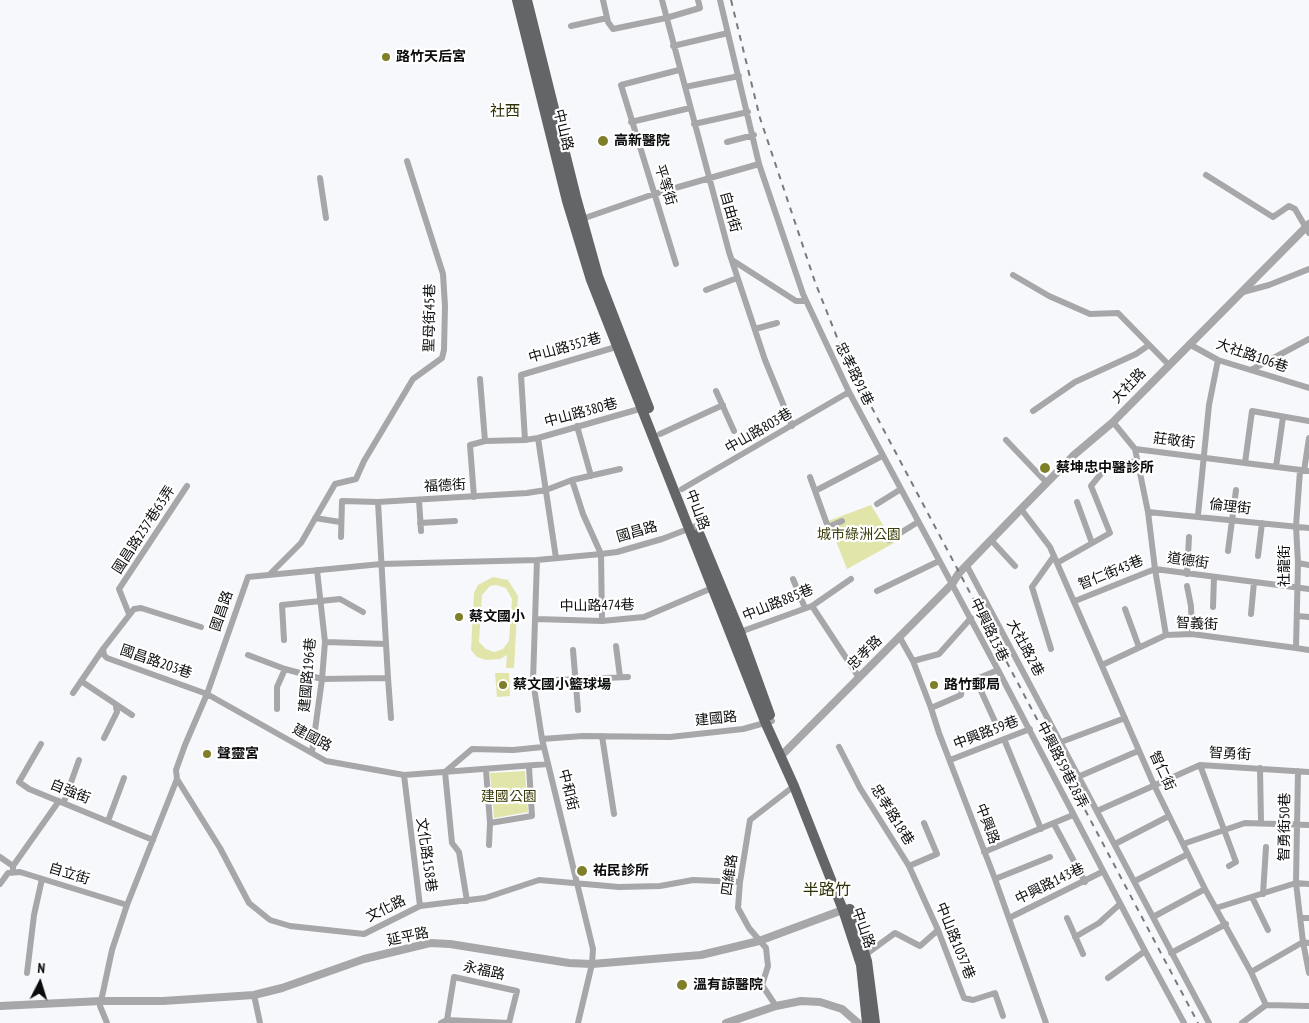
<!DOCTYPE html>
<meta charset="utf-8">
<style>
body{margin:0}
#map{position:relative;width:1309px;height:1023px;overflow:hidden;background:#f7f8fb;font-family:"PT Sans Narrow",sans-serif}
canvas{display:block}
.north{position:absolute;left:15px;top:958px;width:50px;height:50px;-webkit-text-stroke:4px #fff;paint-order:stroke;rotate:5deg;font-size:14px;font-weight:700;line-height:20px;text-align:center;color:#0b0c0d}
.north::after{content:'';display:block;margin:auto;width:18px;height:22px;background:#0b0c0d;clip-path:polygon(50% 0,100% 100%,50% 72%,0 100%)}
</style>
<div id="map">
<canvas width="1309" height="1023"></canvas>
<div class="north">N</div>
</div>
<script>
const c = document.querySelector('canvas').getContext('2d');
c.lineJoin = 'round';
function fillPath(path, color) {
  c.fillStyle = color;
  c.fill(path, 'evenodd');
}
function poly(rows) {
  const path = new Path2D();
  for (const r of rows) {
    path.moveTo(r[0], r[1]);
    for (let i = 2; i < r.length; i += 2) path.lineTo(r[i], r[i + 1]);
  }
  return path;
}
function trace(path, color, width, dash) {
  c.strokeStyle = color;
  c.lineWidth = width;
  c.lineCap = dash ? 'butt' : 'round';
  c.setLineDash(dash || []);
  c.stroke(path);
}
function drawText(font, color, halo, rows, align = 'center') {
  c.font = font + ' "PT Sans Narrow","Noto Sans TC",sans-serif';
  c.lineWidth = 4.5;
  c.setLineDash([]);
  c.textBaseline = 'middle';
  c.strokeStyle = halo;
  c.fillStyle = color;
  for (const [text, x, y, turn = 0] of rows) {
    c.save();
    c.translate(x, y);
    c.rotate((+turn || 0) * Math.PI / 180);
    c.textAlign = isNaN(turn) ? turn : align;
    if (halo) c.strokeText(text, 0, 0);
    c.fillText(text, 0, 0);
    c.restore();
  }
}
const green = poly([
 [871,505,894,543,847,569,828,521],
 [493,577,508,580,518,596,514,668,506,668,507,655,500,659,486,660,477,657,471,650,474,593,478,585],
 [496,585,506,588,512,599,509,641,503,649,494,652,486,649,479,642,482,595,490,586],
 [495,673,509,673,510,696,497,697],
 [525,771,528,812,494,818,490,773]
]);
const minor = poly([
 [603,0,608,22,613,29,666,18,700,8,698,0],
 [662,0,729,252,765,360,792,426],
 [720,0,759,164,803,294,849,392,998,670,962,685,961,695,931,708],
 [571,26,607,18],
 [673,46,728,33],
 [685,87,739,76],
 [631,122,690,108],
 [694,124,748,112],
 [727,142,754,135],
 [1206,175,1273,217,1289,206,1295,209,1309,233],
 [320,178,326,218],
 [579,220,654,194,759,164],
 [732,260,796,301,806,301],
 [676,264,621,85,679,70],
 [1013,275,1049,296,1090,314,1118,313,1168,364],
 [706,290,737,278],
 [1243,292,1269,285,1309,269],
 [755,329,777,323],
 [1189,344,1218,360,1309,388],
 [1251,370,1309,339],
 [480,379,485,441],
 [716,391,734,431],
 [1033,411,1075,382,1136,354,1149,345],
 [1309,421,1252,411,1245,463,1309,471],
 [1113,422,1135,449,1245,463],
 [577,426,591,476],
 [660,434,723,405],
 [538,438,556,558],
 [525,440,538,438,643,408],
 [1006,440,1047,483],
 [1135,449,1148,512,1155,569,1309,589],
 [1276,467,1283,417],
 [1300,471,1296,526,1298,563,1296,648,1309,650],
 [1304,471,1309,438],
 [810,477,828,527,842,521],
 [572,480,583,514,601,554,602,621],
 [682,489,849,392],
 [817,490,882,456],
 [474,497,470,445,485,441,525,440,521,375,616,347],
 [419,500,421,531],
 [1077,502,1092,543],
 [877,504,901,489],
 [1021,509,1050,547,1154,785,1205,889,1251,972,1266,1005,1309,1006],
 [1148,512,1309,528],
 [1198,515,1209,405,1218,360],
 [315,518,340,522],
 [420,523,455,521],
 [341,537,342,501,378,502],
 [889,540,918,522],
 [991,540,1015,566],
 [1228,551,1236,490],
 [1258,556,1262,523],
 [537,560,533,681,542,739,593,949,592,964,578,1023],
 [1057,563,1110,533,1091,486,1108,465,1137,461],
 [1298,563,1309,565],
 [967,566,1209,1023],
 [270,574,301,543,335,484,356,479,364,461,413,379,442,358,444,350,445,306,443,274,407,161],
 [1187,574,1189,537],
 [793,579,805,608],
 [1187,586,1191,606,1192,634],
 [877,591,939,561],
 [1075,601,1155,569,1166,635],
 [812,606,858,676],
 [1213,607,1214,577],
 [1125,609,1139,647],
 [129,614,119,589,187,486],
 [1251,614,1254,582],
 [1297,616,1309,617],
 [536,619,602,621,644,617,712,588],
 [201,627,141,608,134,609,103,649,104,655,107,658,207,694,326,761,404,775,548,764],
 [740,632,812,606,851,579],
 [899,636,913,661,931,708,939,733,995,879,1046,1023],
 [284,640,282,605,340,599,363,612],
 [325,642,386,644,388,678],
 [386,644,378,502,527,493,546,490,572,480,620,469],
 [616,646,620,677],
 [1051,649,1032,587,1054,556],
 [573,650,578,710],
 [248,655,285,669,322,679,388,678,391,718],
 [913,661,939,654,971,618],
 [1102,665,1166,635,1192,634,1296,648],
 [998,670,1145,951],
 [976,680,997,726],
 [81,681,132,715],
 [533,681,628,677],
 [73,693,103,649],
 [277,709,277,687,285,669],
 [602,736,614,814],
 [104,738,117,712,116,707],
 [542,739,583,736,670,737,743,729,772,721],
 [1004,739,1041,829],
 [1061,742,1125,718],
 [41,744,19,782,29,789,153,840],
 [839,747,860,788,909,866,938,930,964,998,973,1000,995,993,1003,1016],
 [312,752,322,679,325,642,317,570],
 [950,760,1030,729],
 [1200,765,1236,862,1229,866],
 [1260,768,1261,822],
 [486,770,490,823,489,845],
 [1298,771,1296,883,1303,942,1309,943],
 [404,775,420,906],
 [1080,776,1138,751],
 [177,779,220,848,249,903,270,920,290,926,364,934,420,906,485,898,539,880,619,887,660,886,693,880,740,882],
 [64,802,79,760],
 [1097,811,1200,765,1309,772],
 [108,821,124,778],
 [490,823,532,816,529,767],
 [1054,824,1085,882],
 [1115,844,1169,816],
 [1183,844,1245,823,1309,825],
 [984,852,1073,815],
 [0,857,13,866],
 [909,866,937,854,924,823],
 [13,872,13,866,59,801],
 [995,879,1050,857],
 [1135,881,1188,854],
 [0,884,8,873,20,872,127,905],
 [1263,894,1266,847],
 [1252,897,1268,930],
 [467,901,459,852,452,843,445,772,472,749,513,750,543,747],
 [1216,908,1296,883,1309,884],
 [1153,917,1205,889],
 [1009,918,1102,872],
 [1067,918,1083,954],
 [1301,918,1309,918],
 [1075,937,1099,923,1120,904],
 [1171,953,1226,924],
 [865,955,895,933,920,946,938,930],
 [1251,972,1303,942,1309,973],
 [27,973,34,915,42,879],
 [1108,978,1145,951,1184,1023],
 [254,995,260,1023],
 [776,1006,762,985,768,966,766,948,749,928,738,908,740,882,750,820,794,786],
 [107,1023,100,1006,112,950,127,905,177,779,176,770,185,745,207,694,248,577,381,564,537,560,601,554,617,552,662,539,696,526],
 [441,1023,447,1020,509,1023,517,991,454,977,447,1020],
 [1242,1023,1266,1005]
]);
const tertiary = poly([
 [780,757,952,584,959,573,1021,509,1074,455,1113,422,1309,224],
 [0,1006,101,1001,163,1001,254,995,282,988,364,959,430,943,450,944,569,963,592,964,701,955,759,941,848,908],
 [726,1023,776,1006,801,1001,820,1002,842,1009,858,1023]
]);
const primary = poly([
 [517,0,567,201,591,280,766,724,794,786,843,910,861,965,867,1023],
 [527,0,576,197,598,276,649,408],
 [699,533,740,632,770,715],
 [850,909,867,961,875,1023]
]);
const rail = poly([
 [731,0,760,118,815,282,844,355,1198,1023]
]);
const markers = [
 [386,57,5,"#7e7f28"],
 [603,141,6,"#7e7f28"],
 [1045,468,6,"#7e7f28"],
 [459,617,5,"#7e7f28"],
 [503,685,5,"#7e7f28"],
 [934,685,5,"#7e7f28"],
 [207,754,5,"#7e7f28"],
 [582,871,6,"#7e7f28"],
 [682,985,6,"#7e7f28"]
];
const poiNames = [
 ["路竹天后宮",396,57],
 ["高新醫院",614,141],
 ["蔡坤忠中醫診所",1056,468],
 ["蔡文國小",469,617],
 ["蔡文國小籃球場",513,685],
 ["路竹郵局",944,685],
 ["聲靈宮",217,754],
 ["祐民診所",593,871],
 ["溫有諒醫院",693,985]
];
const streetNames = [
 ["中山路",563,130,76],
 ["平等街",665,185,72],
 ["自由街",730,212,74],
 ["聖母街45巷",430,318,-89],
 ["中山路352巷",565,348,-16],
 ["大社路106巷",1252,356,19],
 ["忠孝路91巷",854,374,64],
 ["大社路",1129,386,-46],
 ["中山路380巷",581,413,-15],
 ["中山路803巷",759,431,-30],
 ["莊敬街",1174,441,7],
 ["福德街",445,486,-3],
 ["倫理街",1230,507,7],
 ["中山路",697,510,69],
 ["國昌路237巷63弄",144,530,-57],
 ["國昌路",637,532,-16],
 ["道德街",1188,561,8],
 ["社龍街",1285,566,-90],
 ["智仁街43巷",1111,573,-22],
 ["中山路885巷",778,603,-22],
 ["中山路474巷",597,606,-1],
 ["國昌路",222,611,-71],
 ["智義街",1197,624,3],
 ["中興路13巷",989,630,64],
 ["大社路2巷",1025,648,62],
 ["忠孝路",865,653,-45],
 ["國昌路203巷",156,662,19],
 ["建國路196巷",308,675,-85],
 ["建國路",716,719,-6],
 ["中興路59巷",986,733,-21],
 ["建國路",312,738,28],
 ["智勇街",1230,754,3],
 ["中興路59巷28弄",1062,765,63],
 ["智仁街",1162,771,65],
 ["中和街",568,790,76],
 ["自強街",70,792,22],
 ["忠孝路18巷",892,815,58],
 ["中興路",987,824,69],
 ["智勇街50巷",1285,827,-89],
 ["文化路158巷",426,855,82],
 ["自立街",69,874,17],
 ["四維路",730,875,-82],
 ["中興路143巷",1050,884,-26],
 ["文化路",386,909,-26],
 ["中山路",863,928,71],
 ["延平路",408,937,-12],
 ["中山路1037巷",955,941,68],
 ["永福路",484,971,12]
];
const parkNames = [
 ["城市綠洲公園",859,535],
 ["建國公園",509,797]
];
const neighbourhoodNames = [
 ["社西",505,112]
];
const quarterNames = [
 ["半路竹",827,890]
];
fillPath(green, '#e2e5aa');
trace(minor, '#a7a7a9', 6);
trace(tertiary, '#a7a7a9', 8);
trace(primary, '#646567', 10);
trace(rail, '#797a7c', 2, [6, 6]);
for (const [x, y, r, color] of markers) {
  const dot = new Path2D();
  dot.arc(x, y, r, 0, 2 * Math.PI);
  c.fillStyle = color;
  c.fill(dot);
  trace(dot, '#fff', 2);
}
drawText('bold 14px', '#0b0c0d', '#fff', poiNames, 'left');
drawText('14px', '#0b0c0d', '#fff', streetNames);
drawText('14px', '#3c3d0a', '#fff', parkNames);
drawText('15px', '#303106', '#fff', neighbourhoodNames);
drawText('16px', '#303106', '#fff', quarterNames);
</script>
